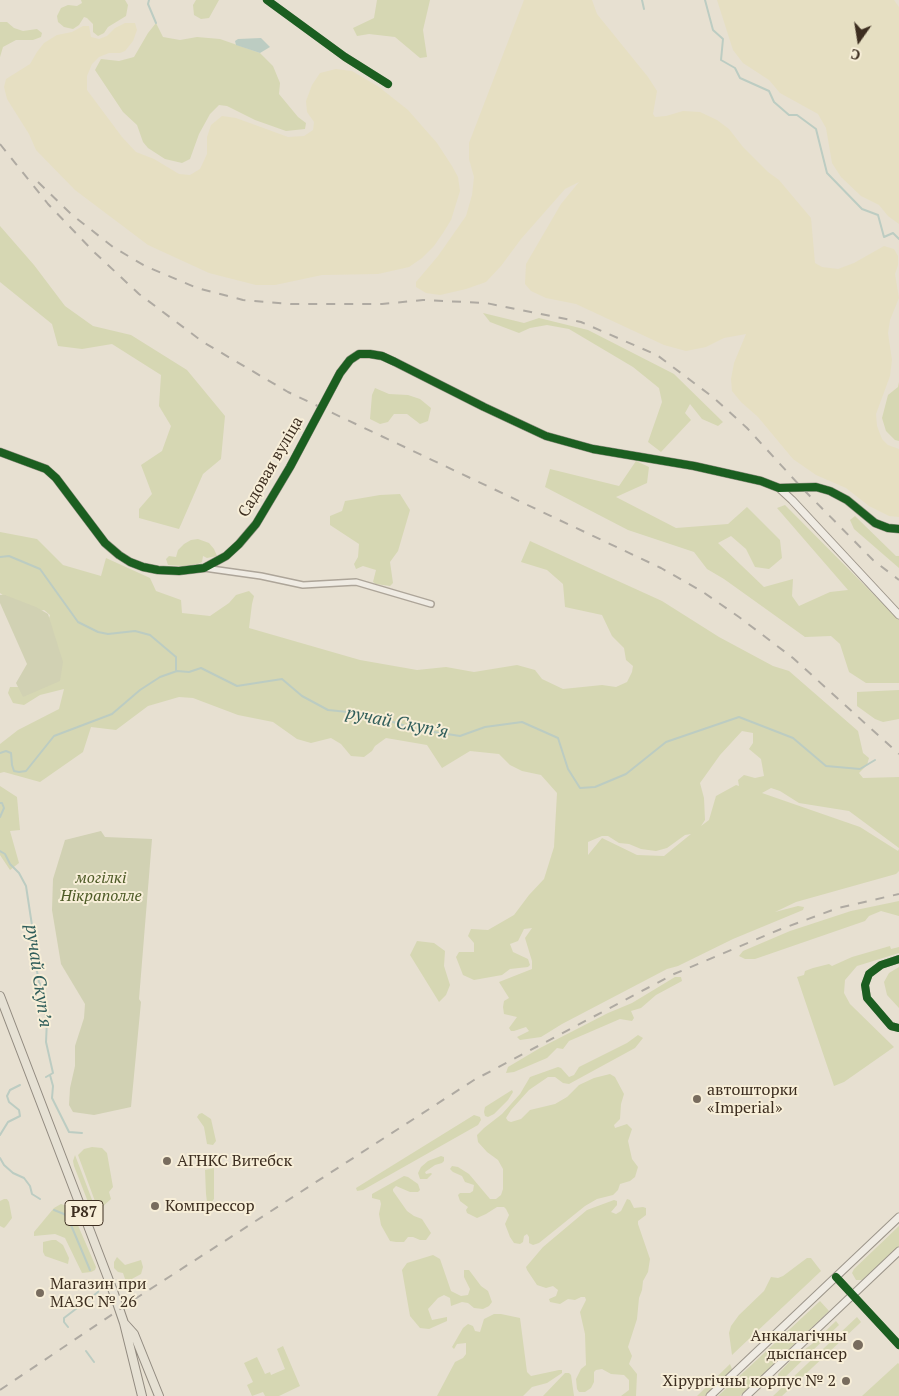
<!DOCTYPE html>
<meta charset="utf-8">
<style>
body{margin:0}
#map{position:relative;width:899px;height:1396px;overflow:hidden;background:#e7e0d1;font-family:"PT Serif",serif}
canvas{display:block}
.north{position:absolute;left:834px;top:15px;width:50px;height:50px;-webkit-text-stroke:4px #f7eed8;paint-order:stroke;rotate:193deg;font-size:14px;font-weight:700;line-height:20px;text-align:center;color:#3d2e20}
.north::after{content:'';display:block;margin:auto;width:18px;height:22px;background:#3d2e20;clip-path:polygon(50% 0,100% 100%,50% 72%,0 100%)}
</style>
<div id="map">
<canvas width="899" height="1396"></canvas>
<div class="north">С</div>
</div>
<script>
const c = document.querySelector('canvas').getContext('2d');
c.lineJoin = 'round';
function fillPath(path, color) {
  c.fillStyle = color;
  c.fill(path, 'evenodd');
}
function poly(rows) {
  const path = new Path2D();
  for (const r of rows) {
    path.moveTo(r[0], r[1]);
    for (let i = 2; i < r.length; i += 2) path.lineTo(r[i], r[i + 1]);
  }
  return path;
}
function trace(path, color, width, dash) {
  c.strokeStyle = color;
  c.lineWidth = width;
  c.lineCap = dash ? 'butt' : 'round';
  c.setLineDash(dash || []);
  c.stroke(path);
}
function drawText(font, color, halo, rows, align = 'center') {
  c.font = font + ' "PT Serif",serif';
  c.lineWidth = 4;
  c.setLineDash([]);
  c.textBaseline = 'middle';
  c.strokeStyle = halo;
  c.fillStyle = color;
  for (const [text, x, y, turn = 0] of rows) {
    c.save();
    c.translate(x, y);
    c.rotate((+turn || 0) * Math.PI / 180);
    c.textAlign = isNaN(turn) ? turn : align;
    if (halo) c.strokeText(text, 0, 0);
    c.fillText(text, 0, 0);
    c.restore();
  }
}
const farmland = poly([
 [524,0,592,0,597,14,648,77,657,91,653,114,655,117,666,116,683,111,700,112,717,120,729,129,743,147,768,172,779,180,811,218,815,263,822,267,838,269,854,263,884,246,894,249,898,256,898,265,895,274,899,298,890,320,888,333,892,360,890,376,876,414,877,426,882,439,888,445,899,449,899,517,889,516,869,506,846,488,816,475,793,459,758,417,741,402,732,391,731,379,734,363,746,334,724,338,706,347,686,351,664,345,576,304,546,298,531,291,525,284,526,264,561,204,579,182,565,189,521,239,501,266,486,282,466,289,440,295,426,293,416,287,416,282,438,256,466,216,472,195,474,177,469,159,469,143],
 [717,0,894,0,899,7,899,224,888,216,879,205,861,196,841,177,832,163,826,128,818,114,780,93,769,80,743,63,733,50],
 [125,23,135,23,137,30,133,41,125,51,120,53,109,53,99,57,92,64,87,76,87,90,122,137,136,152,154,159,179,174,190,175,200,169,207,154,207,137,211,125,222,116,236,118,288,137,304,136,313,130,314,122,307,112,306,101,312,85,320,73,336,69,352,71,379,87,408,110,437,143,452,166,458,177,460,191,451,220,443,233,434,246,422,258,409,267,378,274,322,275,275,285,256,285,209,273,148,245,75,190,36,150,29,134,7,99,4,87,6,79,30,64,37,52,44,43,57,35,72,32,83,26,89,26,91,37,99,39,107,36,115,28]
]);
const green = poly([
 [81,0,125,0,128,5,126,16,108,27,104,33,98,36,93,32,93,24,87,18,84,17,79,25,73,29,64,27,58,22,57,16,61,8,68,5,77,6,82,3],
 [196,0,219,0,209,18,201,19,194,15,193,5],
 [377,0,430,0,423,30,427,57,420,58,395,37,369,34,357,36,353,28,374,18],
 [0,22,7,22,14,28,23,31,37,29,42,33,41,37,33,40,16,40,3,47,0,57],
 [156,23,163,37,180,40,197,37,220,39,260,53,273,66,280,83,279,94,298,117,306,123,305,129,286,131,255,120,227,106,219,105,210,114,199,134,190,159,182,163,165,159,148,148,143,142,137,125,123,112,95,70,101,59,119,61,134,57,148,33],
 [0,226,34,265,65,306,93,326,131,335,187,370,225,416,221,459,203,474,179,529,139,518,139,509,152,494,141,465,162,451,171,426,159,406,161,375,112,344,82,349,58,346,52,324,0,282],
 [483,313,524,323,539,318,588,330,674,374,723,422,718,426,702,419,690,404,685,413,691,420,661,452,648,442,662,402,659,388,633,367,569,329,547,325,530,328,519,333,490,322],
 [899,382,899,441,895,440,886,431,882,418,888,395,898,387],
 [375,388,389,394,408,395,420,399,431,408,428,421,420,424,407,414,394,414,388,422,380,424,370,419,372,395],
 [636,461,649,467,647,483,616,497,676,528,728,524,747,507,780,540,782,558,769,569,755,567,746,549,731,536,718,543,764,587,793,579,792,596,799,606,830,592,848,590,777,508,785,505,899,620,899,683,866,683,849,672,840,644,831,636,805,637,724,579,707,569,694,552,628,530,545,487,550,469,619,486],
 [400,494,410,510,398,551,390,562,393,583,390,586,376,584,373,582,376,570,363,566,356,569,354,564,358,557,359,544,330,525,330,516,342,511,345,501,380,495],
 [855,516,896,556,899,556,899,568,854,529,850,520],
 [0,532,37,539,63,565,101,576,106,558,150,578,156,591,181,600,182,613,210,616,229,603,236,595,249,591,254,596,252,604,249,628,360,660,417,670,446,667,474,672,517,665,535,670,542,679,563,689,602,685,616,687,627,682,632,672,633,666,626,660,624,648,612,636,602,615,565,607,563,584,547,570,521,562,530,541,662,601,719,637,773,666,789,671,858,731,863,753,869,758,867,765,859,773,863,778,899,777,899,848,849,811,799,803,780,791,771,788,762,793,860,827,898,851,899,849,899,871,896,874,796,902,775,912,798,906,804,907,803,910,733,939,678,966,667,969,562,1024,541,1037,520,1040,517,1037,529,1031,526,1027,514,1031,511,1031,509,1028,517,1017,504,1014,503,1007,504,1001,509,998,499,982,532,969,532,961,525,938,532,928,524,929,518,941,510,944,513,952,528,959,530,965,528,967,510,969,502,975,474,980,463,975,456,957,459,952,474,952,474,943,468,936,471,929,488,930,514,915,529,895,544,879,554,847,557,793,541,775,522,771,510,765,499,754,470,751,442,768,427,745,386,738,375,746,372,751,364,757,351,756,341,744,331,738,311,743,297,739,273,722,238,715,193,698,179,697,148,706,116,730,91,727,83,752,40,782,4,772,0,773,0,744,18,730,59,709,64,689,40,695,24,705,13,703,8,693,10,687,20,687,48,622,50,615,44,610,28,614,0,593],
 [742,731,753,733,753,743,749,749,761,759,764,776,755,778,744,775,738,780,739,786,736,785,716,796,709,820,701,826,705,820,704,798,700,783,720,755],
 [691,834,664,856,637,855,602,838,588,855,588,842,602,836,608,836,619,843,629,844,641,849,656,851,667,848,685,835],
 [198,539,209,543,214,549,217,556,207,558,203,556,202,562,198,564,183,566,168,565,166,559,169,556,176,557,178,550,184,544,191,540],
 [899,690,899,719,883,722,875,719,857,706,857,692],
 [0,786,17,797,20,830,10,831,19,863,10,870,0,855],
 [899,901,899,916,881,911,869,916,865,921,755,959,745,959,739,956,743,951,790,931,851,911],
 [417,941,434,943,445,951,444,966,450,985,446,995,439,1002,410,955],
 [890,946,891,949,899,947,899,953,857,966,845,980,844,993,850,1004,894,1047,844,1082,834,1086,797,977,804,975,805,971,813,968,829,964,832,966,852,957],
 [899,967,899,1008,887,995,884,982,889,973],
 [675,977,681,977,682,981,656,995,641,1008,631,1011,634,1018,632,1021,620,1019,569,1041,563,1049,557,1048,547,1058,514,1072,506,1073,508,1067,540,1048,608,1013,632,1003],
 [638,1035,643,1038,635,1048,569,1084,563,1083,555,1077,548,1077,529,1090,511,1110,506,1118,508,1121,511,1122,521,1119,530,1110,555,1104,567,1097,579,1085,594,1078,610,1074,615,1077,624,1094,621,1104,620,1119,614,1125,615,1128,627,1124,632,1129,628,1141,632,1159,638,1167,635,1177,630,1181,620,1184,618,1190,613,1195,597,1199,585,1206,539,1243,533,1245,529,1243,529,1237,527,1234,524,1236,523,1242,520,1244,514,1243,510,1237,505,1224,509,1215,506,1209,504,1207,497,1207,486,1214,477,1218,467,1213,466,1210,468,1207,460,1201,458,1195,460,1193,470,1193,473,1191,474,1185,465,1182,462,1176,453,1172,450,1169,452,1166,458,1167,469,1174,490,1199,496,1199,501,1195,503,1189,503,1169,498,1160,487,1152,478,1142,477,1135,484,1128,502,1114,520,1094,530,1077,558,1067,561,1068,569,1077,574,1075,579,1067,627,1043],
 [512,1090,513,1092,508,1100,494,1114,488,1117,485,1116,484,1112,485,1107],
 [202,1113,211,1119,216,1141,213,1145,207,1144,204,1127,197,1117,199,1114],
 [474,1115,480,1117,481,1120,478,1125,363,1190,357,1191,356,1188],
 [92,1147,102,1148,107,1153,113,1187,109,1192,111,1199,101,1208,99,1204,96,1204,78,1155,84,1149],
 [75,1155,94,1205,94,1208,88,1202,74,1166,73,1161],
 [441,1156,444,1157,444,1161,442,1163,435,1165,425,1172,426,1174,431,1173,432,1174,427,1179,420,1179,418,1173,421,1167,428,1161],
 [214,1168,214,1199,211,1203,207,1202,206,1194,205,1170],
 [404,1176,408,1177,418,1184,420,1190,418,1192,410,1192,396,1186,393,1189,393,1191,407,1211,414,1216,422,1219,431,1233,426,1240,420,1240,413,1237,408,1237,404,1242,396,1242,390,1241,381,1225,379,1214,381,1204,380,1200,372,1198,372,1194],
 [4,1199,7,1199,9,1202,12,1218,6,1226,4,1228,0,1226,0,1201],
 [627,1199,630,1200,634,1208,643,1207,646,1208,646,1215,638,1221,638,1224,650,1259,648,1272,643,1281,642,1290,639,1298,637,1319,628,1347,632,1356,629,1364,637,1374,636,1396,621,1396,629,1390,629,1380,624,1375,611,1374,602,1369,596,1370,594,1372,594,1382,591,1388,585,1392,579,1392,577,1389,576,1379,581,1369,586,1365,585,1334,580,1312,586,1300,585,1297,581,1297,575,1300,568,1299,560,1304,550,1302,549,1299,556,1296,558,1290,553,1286,546,1288,537,1285,527,1270,526,1267,543,1247,587,1210,614,1200,617,1201,617,1205,611,1212,616,1214,621,1211],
 [61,1204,70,1207,96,1267,95,1270,91,1272,82,1273,65,1238,55,1234,34,1236,34,1232,54,1208],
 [899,1226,899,1246,863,1280,856,1280,852,1273,854,1269],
 [52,1240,56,1240,63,1245,69,1258,68,1264,45,1256,43,1252,43,1242],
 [433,1255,440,1259,451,1291,461,1296,468,1295,470,1289,464,1277,464,1270,469,1270,481,1286,488,1291,492,1302,489,1306,483,1309,474,1308,468,1303,462,1302,451,1306,450,1298,444,1295,438,1298,428,1309,432,1320,447,1317,447,1321,429,1329,420,1328,410,1316,402,1270,407,1263],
 [117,1257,125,1265,141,1260,143,1267,141,1274,130,1280,125,1279,123,1273,118,1272,114,1268,114,1262],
 [807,1258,811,1258,821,1271,732,1355,729,1333,731,1326,739,1315,764,1291,771,1277,778,1278,783,1276],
 [820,1301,829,1311,740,1396,718,1396],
 [494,1314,501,1314,520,1318,527,1372,531,1376,559,1370,562,1370,562,1373,547,1383,532,1387,523,1396,437,1396,455,1362,463,1358,466,1354,466,1343,457,1344,454,1349,452,1347,463,1328,468,1324,473,1326,475,1331,480,1332,484,1319],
 [857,1317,861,1322,859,1324,782,1396,773,1396],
 [836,1321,839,1325,779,1383,778,1374,793,1358,812,1344],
 [283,1346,300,1386,279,1396,265,1396,263,1392,252,1396,247,1385,253,1382,244,1363,257,1357,265,1374,270,1372,271,1375,285,1369,277,1349],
 [898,1363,899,1364,899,1396,862,1396],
 [730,1364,732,1369,731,1373,706,1396,697,1396],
 [565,1373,569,1373,571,1375,574,1396,543,1396]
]);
const cemetery = poly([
 [0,595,5,595,36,607,48,614,63,662,60,681,23,697,16,683,27,664,0,603],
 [101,831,105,837,152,839,139,999,141,1002,131,1107,94,1115,73,1112,69,1105,70,1088,75,1066,75,1046,84,1018,85,1004,61,964,52,910,53,879,65,840]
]);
const water = poly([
 [261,38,270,47,260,53,236,45,235,41,238,39]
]);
const stream = poly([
 [149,0,148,4,156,23],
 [642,0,644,9],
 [705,0,713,30,723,39,721,60,735,68,740,78,769,91,774,102,789,115,797,115,816,129,827,173,862,209,878,215,884,237,893,233,899,239],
 [0,557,9,556,40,569,78,622,98,632,108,634,135,631,150,635,176,657,176,670],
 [0,753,6,751,11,753,12,765,14,771,19,772,26,771,54,736,112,714,140,690,160,677,177,671,189,672,201,668,237,686,282,679,302,696,328,710,368,714,415,729,460,736,485,727,522,722,558,738,568,769,580,788,595,787,626,774,666,742,739,717,793,738,826,766,860,769,875,760],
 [0,803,2,803,4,808,0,817],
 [0,851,5,854,10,864,19,873,26,886,37,958,36,966,39,982,45,993,41,1000,47,1020,46,1042,53,1073,46,1077],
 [50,1075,53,1086,52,1098,69,1132,82,1133],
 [0,1135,8,1122,20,1116,19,1110,9,1102,7,1096,10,1090,20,1085],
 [0,1158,4,1165,13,1173,24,1178,30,1186,32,1194,40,1199],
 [54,1210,64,1214,68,1218,90,1270],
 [68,1327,64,1322,64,1318,98,1292,99,1289,98,1286],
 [86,1351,94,1362]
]);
const street = poly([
 [267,0,345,57,388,84],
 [204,568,261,576,303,585,356,582,431,604],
 [899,959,881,965,869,974,865,985,867,998,891,1026,899,1028],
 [836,1277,899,1345]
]);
const secondary = poly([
 [0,452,46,469,56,478,105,543,119,555,130,562,143,567,158,570,179,571,204,568,226,556,239,544,256,524,290,467,340,373,350,360,359,354,370,354,382,356,395,362,484,407,546,436,593,449,694,466,761,481,779,488,816,487,830,491,847,500,875,523,888,528,899,529],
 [779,488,792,500,899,615],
 [710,1396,899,1217],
 [746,1396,899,1251]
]);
const primary = poly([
 [0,996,113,1291,124,1323,142,1396],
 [125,1324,134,1334,159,1396]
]);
const rail = poly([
 [0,144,48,204,94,252,139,294,203,342,288,392,661,568,703,592,739,617,793,658,899,754],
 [38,182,71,214,113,247,145,266,197,288,243,300,291,304,382,304,423,300,486,303,581,322,657,355,714,398,747,428,802,488,873,560,899,580],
 [0,1390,138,1297,474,1080,674,974,781,929,838,908,899,894]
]);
const cycleway = poly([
 [267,0,345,57,388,84],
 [0,452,46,469,56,478,105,543,119,555,130,562,143,567,158,570,179,571,204,568,226,556,239,544,256,524,290,467,340,373,350,360,359,354,370,354,382,356,395,362,484,407,546,436,593,449,694,466,761,481,779,488,816,487,830,491,847,500,875,523,888,528,899,529],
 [899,959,881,965,869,974,865,985,867,998,891,1026,899,1028],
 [836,1277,899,1345]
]);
const markers = [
 [697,1099,5,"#786c5e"],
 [167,1161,5,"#786c5e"],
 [155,1206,5,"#786c5e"],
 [40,1293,5,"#786c5e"],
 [858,1345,6,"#786c5e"],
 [846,1381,5,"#786c5e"]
];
const shields = [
 [84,1213,38]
];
const shieldNames = [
 ["Р87",84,1213]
];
const streetNames = [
 ["Садовая вуліца",271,467,-60]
];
const parkNames = [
 ["могілкі",101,878],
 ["Нікраполле",101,896]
];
const poiNames = [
 ["автошторки",707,1090],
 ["«Imperial»",707,1108],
 ["АГНКС Витебск",177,1161],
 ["Компрессор",165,1206],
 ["Магазин при",50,1284],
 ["МАЗС № 26",50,1302],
 ["Анкалагічны",847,1336,"right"],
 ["дыспансер",847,1354,"right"],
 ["Хірургічны корпус № 2",836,1381,"right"]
];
const waterNames = [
 ["ручай Скупʼя",397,723,11],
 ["ручай Скупʼя",38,976,82]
];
fillPath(farmland, '#e6dfc2');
fillPath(green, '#d6d7b3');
fillPath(cemetery, '#d1d1b3');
fillPath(water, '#bcccc2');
trace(stream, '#bcccc2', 2);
trace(street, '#ada599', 8);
trace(secondary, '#9c958a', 9);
trace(primary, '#928b80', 10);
trace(street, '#efebe3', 5);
trace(secondary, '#efebe3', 7);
trace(primary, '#e6e1d4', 8);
trace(rail, '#afaaa2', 2, [9, 9]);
trace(cycleway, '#1b5e20', 8);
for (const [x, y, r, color] of markers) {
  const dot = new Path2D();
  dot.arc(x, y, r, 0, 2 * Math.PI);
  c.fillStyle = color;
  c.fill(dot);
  trace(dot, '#f7eed8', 2);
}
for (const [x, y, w] of shields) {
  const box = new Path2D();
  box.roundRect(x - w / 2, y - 12.5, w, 25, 4);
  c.fillStyle = '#f7eed8';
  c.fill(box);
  trace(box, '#3d2e20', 1);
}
drawText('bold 15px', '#3d2e20', null, shieldNames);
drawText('16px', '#3d2e20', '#f7eed8', streetNames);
drawText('italic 16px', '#4d5a26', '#f7eed8', parkNames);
drawText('16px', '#3d2e20', '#f7eed8', poiNames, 'left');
drawText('italic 18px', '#2f5d5a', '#f7eed8', waterNames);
</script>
